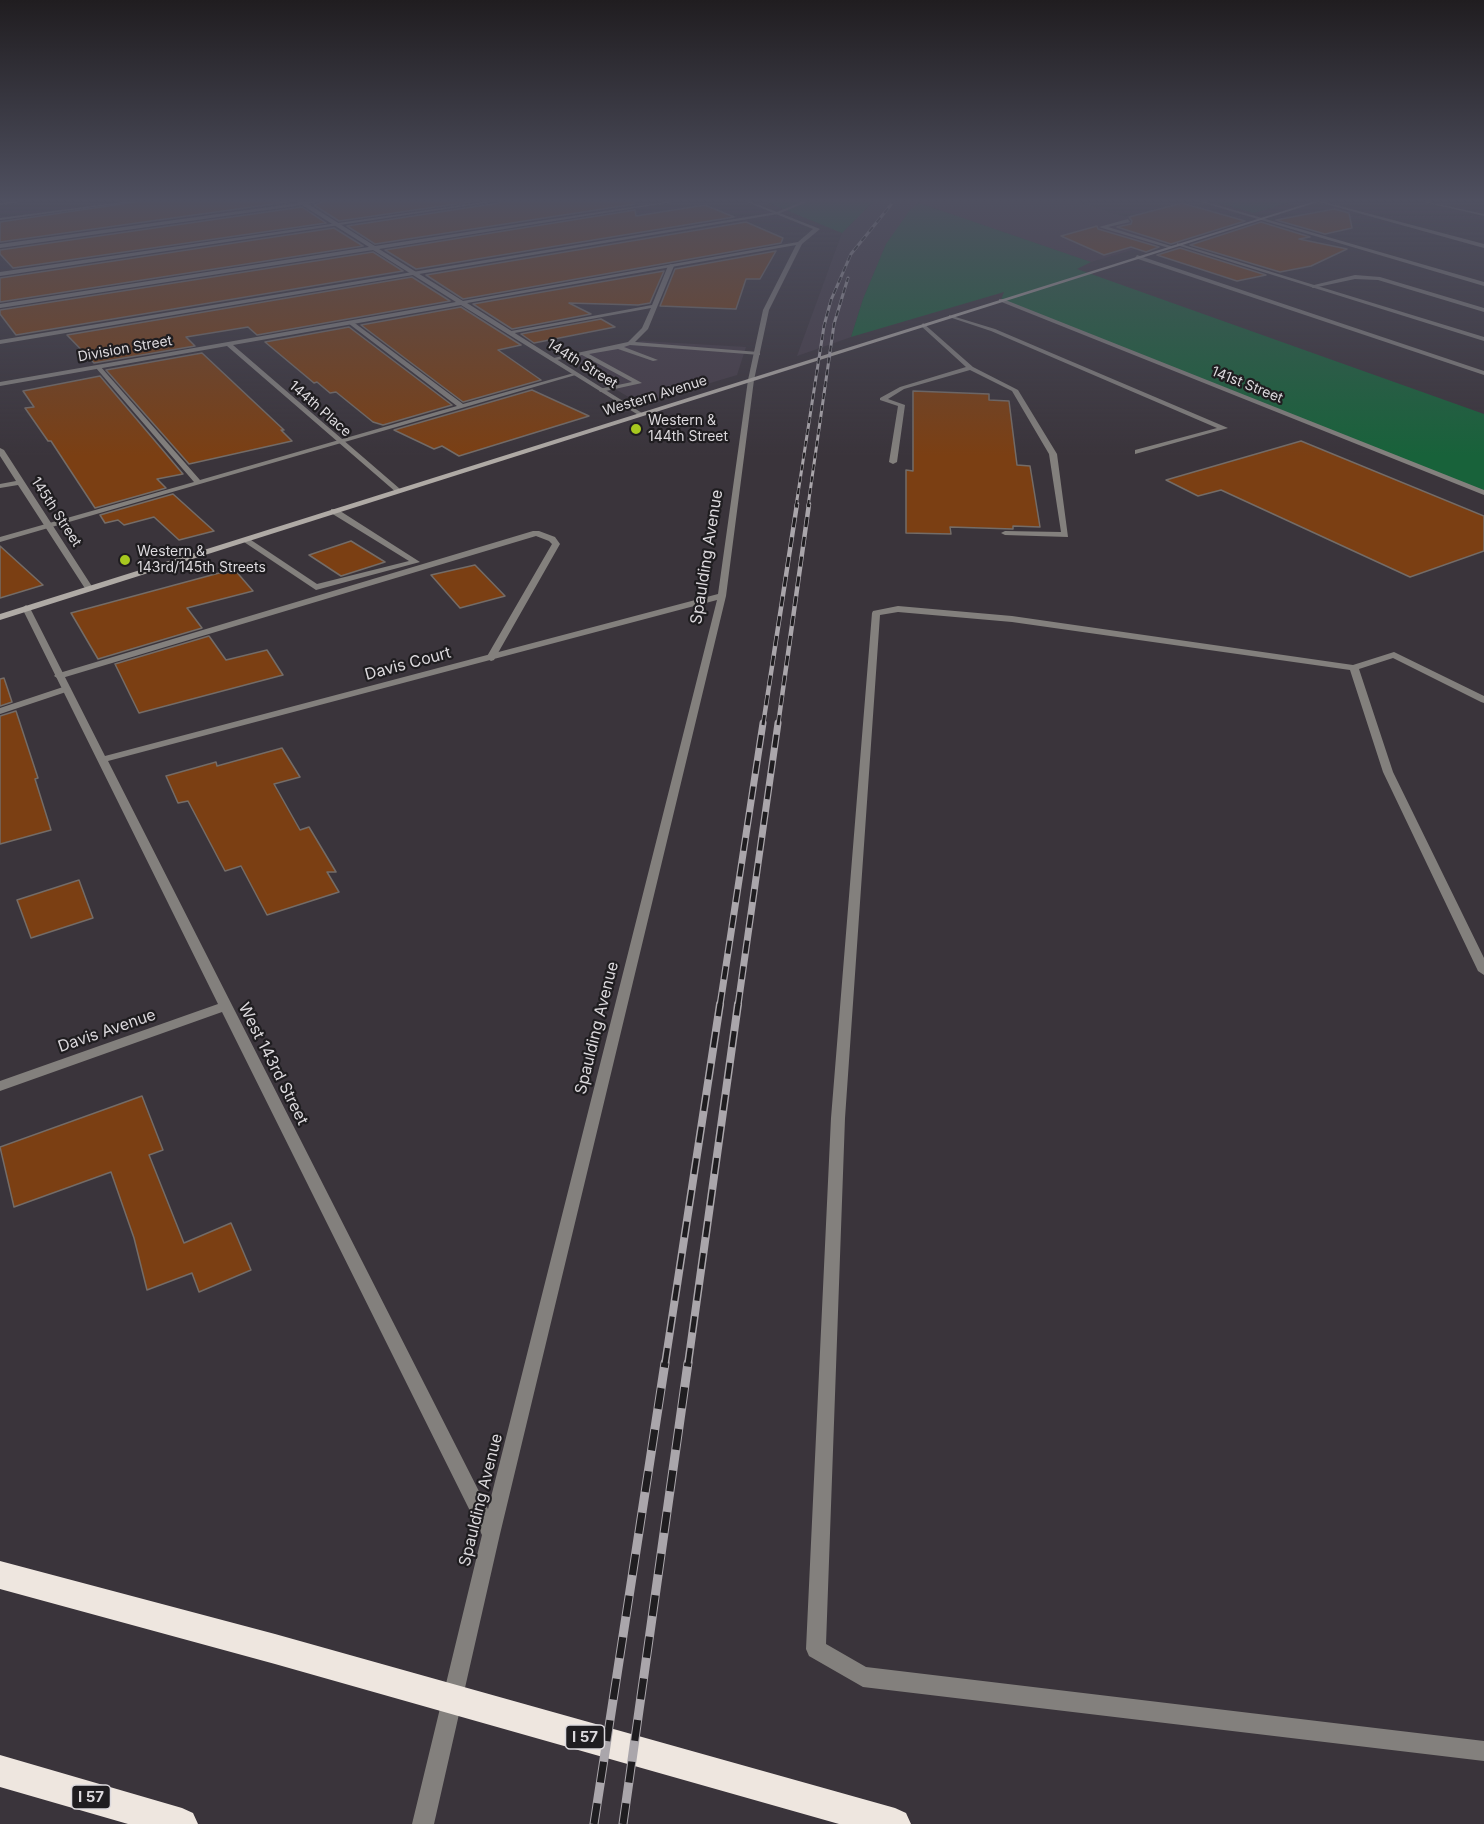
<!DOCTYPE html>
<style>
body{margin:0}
canvas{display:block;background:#3a343b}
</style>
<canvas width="1484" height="1824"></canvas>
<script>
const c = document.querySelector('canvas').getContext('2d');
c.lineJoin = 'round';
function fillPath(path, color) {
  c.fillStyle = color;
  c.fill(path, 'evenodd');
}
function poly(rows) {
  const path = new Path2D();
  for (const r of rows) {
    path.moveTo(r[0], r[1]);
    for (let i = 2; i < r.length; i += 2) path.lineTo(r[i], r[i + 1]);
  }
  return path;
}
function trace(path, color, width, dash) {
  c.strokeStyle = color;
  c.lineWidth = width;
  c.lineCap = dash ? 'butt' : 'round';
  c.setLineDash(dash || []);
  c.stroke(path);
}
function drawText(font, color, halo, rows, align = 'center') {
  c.font = font + ' Inter,sans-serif';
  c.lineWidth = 4.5;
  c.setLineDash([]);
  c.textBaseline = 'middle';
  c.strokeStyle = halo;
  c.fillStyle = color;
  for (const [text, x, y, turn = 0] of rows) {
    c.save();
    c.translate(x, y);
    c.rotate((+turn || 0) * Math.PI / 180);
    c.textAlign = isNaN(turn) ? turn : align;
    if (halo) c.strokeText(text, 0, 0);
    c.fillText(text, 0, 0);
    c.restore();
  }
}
const built = poly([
 [874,201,920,201,886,244,863,299,851,337,797,356,842,233],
 [642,341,746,347,737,375,640,404,564,358]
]);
const industrial = poly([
 [920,201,1075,201,1183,235,1091,262,919,203]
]);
const green = poly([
 [764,201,874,201,842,233],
 [1210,201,1295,201,1254,213],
 [919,203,1091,262,1077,269,1484,414,1484,493,1001,300,1004,292,851,337,863,299,886,244,910,210]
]);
const building = poly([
 [141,201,295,201,0,242,0,222,141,201],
 [325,201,477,201,339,221,314,205,325,201],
 [501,201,635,201,635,204,375,244,347,226,499,203,501,201],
 [1182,203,1245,221,1171,244,1117,227,1131,224,1132,221,1129,217,1182,203],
 [705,205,734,217,416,269,385,250,635,210,636,216,705,205],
 [302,207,326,223,13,268,0,254,0,250,302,207],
 [1334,209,1349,213,1352,228,1325,234,1276,220,1334,209],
 [746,222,783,238,781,243,463,299,426,275,746,222],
 [1261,222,1310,237,1299,239,1347,249,1311,266,1280,272,1190,245,1261,222],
 [1097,226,1098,229,1159,247,1146,252,1131,247,1104,255,1061,236,1097,226],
 [334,228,363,246,0,302,0,278,334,228],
 [1180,248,1266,275,1237,281,1157,255,1180,248],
 [776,251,760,279,746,279,736,309,660,306,675,269,776,251],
 [373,252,403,271,16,335,0,314,0,310,373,252],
 [664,271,650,303,638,305,569,303,591,314,512,329,473,304,664,271],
 [412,277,450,301,257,335,248,327,186,337,195,346,94,363,67,335,412,277],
 [461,307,521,345,498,350,541,380,463,402,361,325,461,307],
 [601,319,615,327,534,343,521,334,601,319],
 [349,327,452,405,383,425,373,422,336,392,330,393,317,382,314,383,265,342,349,327],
 [202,353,284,430,281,430,292,441,189,464,106,370,202,353],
 [100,376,183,474,157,479,166,488,95,508,51,441,48,441,25,408,34,407,23,391,100,376],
 [532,390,589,416,459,456,442,446,434,449,394,430,532,390],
 [913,391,989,394,989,400,1009,401,1017,465,1030,466,1040,527,1013,526,1013,529,950,527,951,534,906,533,906,470,913,471,913,391],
 [1301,441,1484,516,1484,551,1410,577,1221,490,1198,496,1166,480,1301,441],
 [173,494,214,531,179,540,154,517,124,525,118,520,105,523,100,515,173,494],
 [351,541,385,562,341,576,309,555,351,541],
 [0,546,43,585,0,598,0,546],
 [475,565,505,596,460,608,431,575,475,565],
 [234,569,253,591,187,608,202,628,98,659,71,613,234,569],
 [209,636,226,660,267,650,283,675,139,713,115,664,209,636],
 [4,678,12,702,0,706,0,679,4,678],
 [16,711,38,778,35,779,51,830,0,844,0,716,16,711],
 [282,748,300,777,274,784,300,830,309,827,336,872,327,872,339,892,267,915,241,866,225,871,188,801,178,803,166,776,216,762,217,766,282,748],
 [79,880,93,918,31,938,17,900,79,880],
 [142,1096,163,1150,149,1155,184,1243,231,1223,251,1270,199,1292,192,1273,147,1290,134,1238,111,1172,14,1207,0,1147,142,1096]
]);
const service = poly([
 [18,201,30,201,0,205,0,203,18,201],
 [129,201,139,201,0,220,0,218,129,201],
 [490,201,499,201,0,276,0,272,490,201],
 [804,201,809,201,778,214,0,344,0,340,777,212,804,201],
 [1128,219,1130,222,1108,227,1174,247,1169,248,1099,227,1128,219],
 [671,264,674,266,648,329,635,342,758,352,760,353,760,355,630,345,624,347,658,360,653,361,618,349,589,354,642,383,601,392,599,391,599,389,632,382,582,355,552,361,549,359,628,342,642,328,651,308,509,334,506,332,652,305,668,266,671,264],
 [1355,275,1380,277,1484,308,1484,312,1378,280,1355,279,1313,288,1310,286,1355,275],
 [949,315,995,329,1228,428,1135,454,1135,450,1217,428,991,331,949,317,949,315],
 [348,321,352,321,463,404,574,373,579,374,0,542,0,537,194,482,96,368,96,366,100,366,200,480,457,406,348,323,348,321],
 [923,323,973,367,1018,390,1057,454,1068,537,1005,535,1001,533,1005,531,1061,532,1049,454,1012,391,970,370,904,389,888,399,905,405,897,462,893,464,889,462,898,406,880,400,880,398,900,387,966,367,921,326,923,323],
 [331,509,337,509,420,562,316,590,241,540,248,538,317,584,409,561,331,513,331,509],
 [533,531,539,531,555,537,560,544,494,660,491,661,486,658,552,544,549,541,536,536,62,678,59,679,54,676,56,674,533,531],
 [898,606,1012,616,1353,665,1394,652,1484,696,1484,703,1481,702,1393,658,1359,669,1393,772,1484,958,1484,975,1478,971,1383,772,1350,670,1012,622,898,612,880,615,845,1118,826,1644,866,1667,1484,1741,1484,1761,863,1687,809,1656,806,1649,831,1118,872,613,873,611,898,606],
 [66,686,71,689,69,691,0,714,0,708,66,686]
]);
const minor = poly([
 [297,201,323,201,308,204,375,246,671,201,680,201,379,249,463,301,798,242,813,229,744,201,749,201,820,229,802,244,769,310,754,380,726,596,500,1534,434,1824,412,1824,482,1535,222,1012,0,1091,0,1081,218,1004,22,608,26,605,30,608,105,756,718,594,748,380,763,310,796,245,467,303,642,413,642,415,640,416,461,305,233,345,400,489,400,493,397,493,227,346,0,386,0,382,456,302,373,250,0,308,0,304,369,247,302,205,0,248,0,244,298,203,297,201],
 [717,600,488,1509,108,761,717,600],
 [1197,201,1203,201,1484,282,1484,286,1197,201],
 [1315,201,1321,201,1484,244,1484,248,1315,201],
 [1424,201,1484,214,1484,216,1424,202,1424,201],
 [1177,243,1484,337,1484,341,1177,245,1177,243],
 [1137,255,1484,371,1484,375,1135,258,1137,255],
 [999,299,1003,299,1484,490,1484,495,999,301,999,299],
 [0,448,4,450,93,588,92,590,86,590,18,485,0,488,0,484,16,481,0,456,0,448]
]);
const secondary = poly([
 [1315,201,1321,201,0,620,0,614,1315,201]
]);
const motorway = poly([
 [0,1561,275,1634,895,1808,906,1813,911,1824,839,1824,275,1664,0,1589,0,1561],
 [0,1755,182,1808,193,1813,198,1824,128,1824,0,1787,0,1755]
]);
const railFar4 = poly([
 [796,506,824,326,831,300,851,254,894,201],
 [808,506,834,324,848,278]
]);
const railFar3 = poly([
 [763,725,797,504],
 [778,725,809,504]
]);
const railFar2 = poly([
 [720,1005,763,723],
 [738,1005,778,723]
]);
const railFar1 = poly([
 [665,1364,720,1004],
 [688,1364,738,1004]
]);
const rail = poly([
 [594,1824,665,1363],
 [623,1824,688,1363]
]);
const markers = [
 [636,429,6,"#a7c81f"],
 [125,560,6,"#a7c81f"]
];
const farStreetnames = [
 ["Division Street",125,349,-10],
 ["144th Street",582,364,32],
 ["141st Street",1247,385,22],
 ["Western Avenue",655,396,-17],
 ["144th Place",320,409,41],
 ["145th Street",56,512,57]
];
const farPoinames = [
 ["Western &",648,421],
 ["144th Street",648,437],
 ["Western &",137,552],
 ["143rd/145th Streets",137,568]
];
const shields = [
 [585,1737,39],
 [91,1797,39]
];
const shieldNames = [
 ["I 57",585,1737],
 ["I 57",91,1797]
];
const streetNames = [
 ["Spaulding Avenue",707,557,-81],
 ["Davis Court",408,664,-15],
 ["Spaulding Avenue",597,1028,-76],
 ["Davis Avenue",107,1031,-19],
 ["West 143rd Street",273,1064,63],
 ["Spaulding Avenue",481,1500,-76]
];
fillPath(built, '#463d48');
fillPath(industrial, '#483945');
fillPath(green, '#18623a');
fillPath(building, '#7b3f13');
trace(building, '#746c67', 1.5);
fillPath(service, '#83807d');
fillPath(minor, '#83807d');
fillPath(secondary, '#afaaa5');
fillPath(motorway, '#eee6df');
trace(railFar4, '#aaa6ab', 3);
trace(railFar3, '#aaa6ab', 4.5);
trace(railFar2, '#aaa6ab', 7);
trace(railFar1, '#aaa6ab', 8);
trace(rail, '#aaa6ab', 9);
trace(railFar4, '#1f1d20', 2, [6]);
trace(railFar3, '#1f1d20', 3, [10]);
trace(railFar2, '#1f1d20', 4.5, [13]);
trace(railFar1, '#1f1d20', 5, [16]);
trace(rail, '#1f1d20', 7, [21]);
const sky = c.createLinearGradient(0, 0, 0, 456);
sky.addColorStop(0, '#201d20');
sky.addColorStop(0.44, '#4f5060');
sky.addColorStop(1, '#4f506000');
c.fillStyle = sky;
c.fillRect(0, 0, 1484, 456);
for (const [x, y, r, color] of markers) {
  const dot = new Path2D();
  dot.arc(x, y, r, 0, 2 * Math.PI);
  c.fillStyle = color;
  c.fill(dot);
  trace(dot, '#1f1d20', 2);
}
drawText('14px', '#dcd9dd', '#1f1d20', farStreetnames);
drawText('14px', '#dcd9dd', '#1f1d20', farPoinames, 'left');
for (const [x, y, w] of shields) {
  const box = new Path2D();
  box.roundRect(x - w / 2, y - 12, w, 24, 4.5);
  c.fillStyle = '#1f1d20';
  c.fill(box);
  trace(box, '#dcd9dd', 1.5);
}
drawText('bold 15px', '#dcd9dd', null, shieldNames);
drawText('16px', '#dcd9dd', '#1f1d20', streetNames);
</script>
